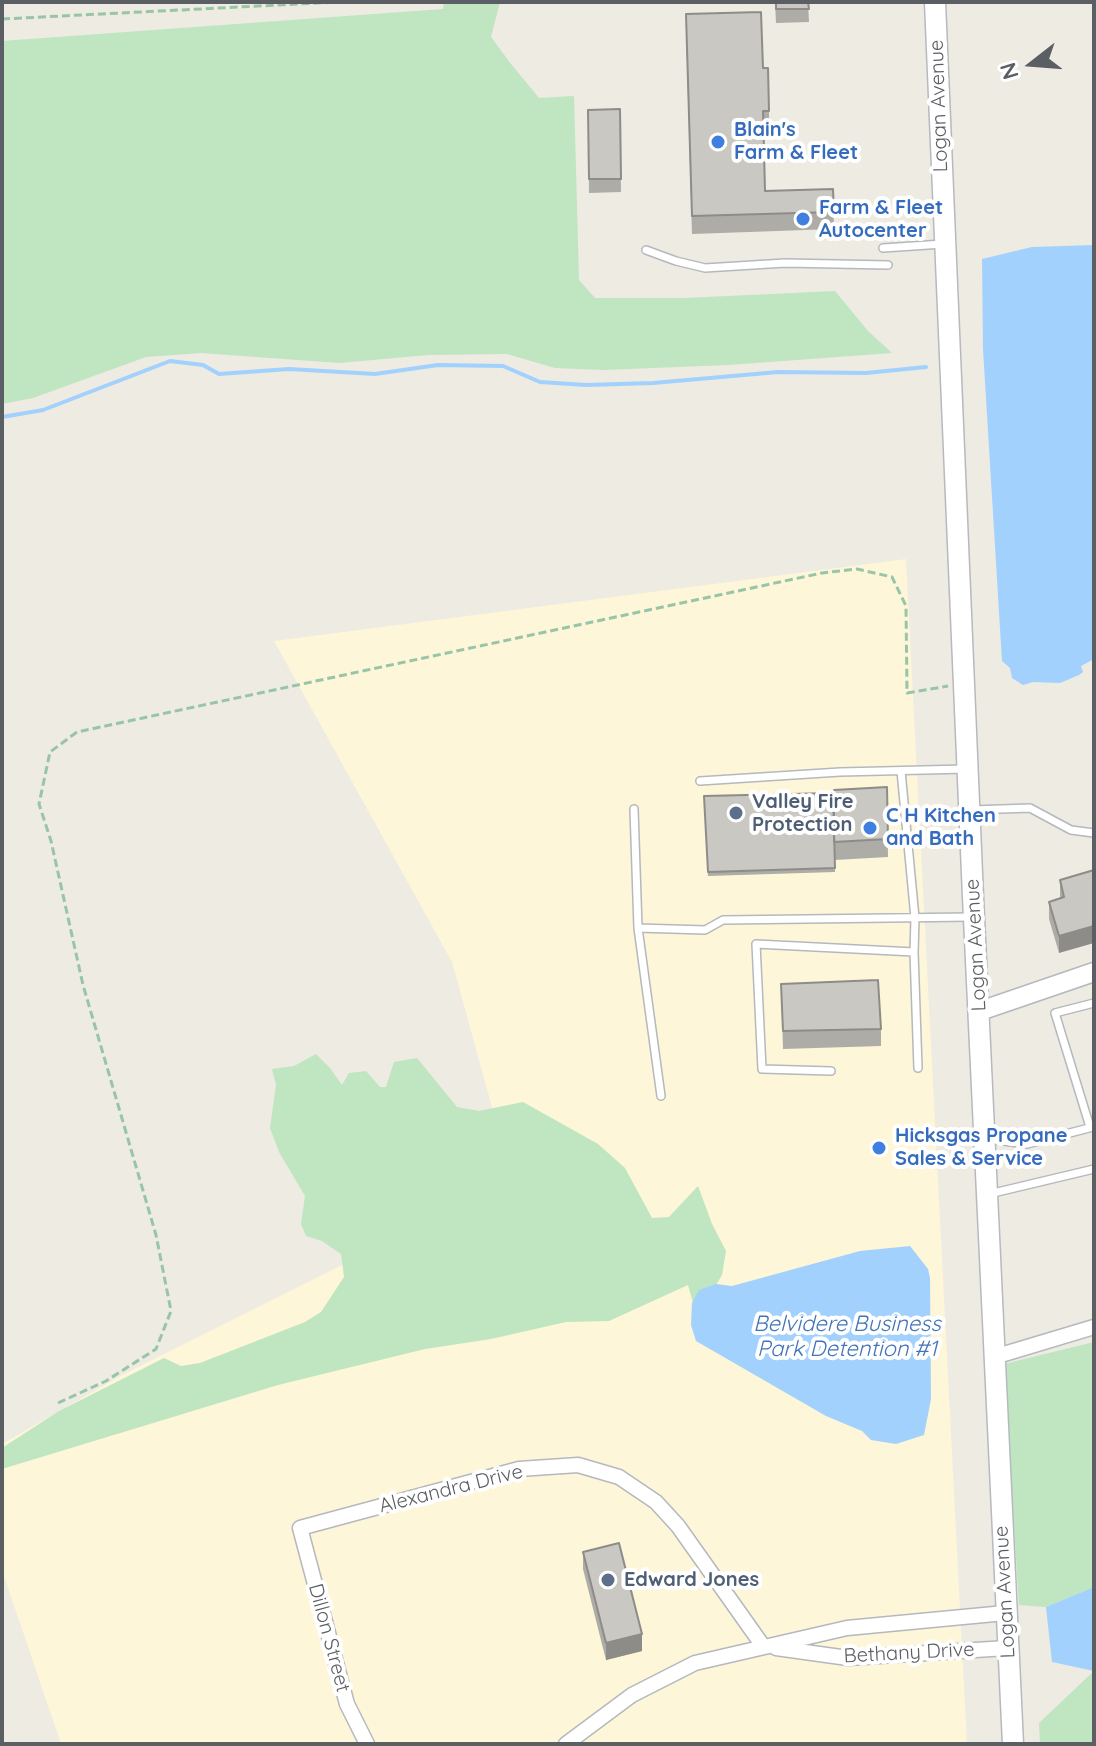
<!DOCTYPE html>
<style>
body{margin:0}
#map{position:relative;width:1096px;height:1746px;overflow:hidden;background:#edebe2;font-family:Quicksand,sans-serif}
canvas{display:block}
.frame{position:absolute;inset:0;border:4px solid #5b5e63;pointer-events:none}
.north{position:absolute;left:992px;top:24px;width:80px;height:80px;-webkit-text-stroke:6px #fff;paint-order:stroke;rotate:253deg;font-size:22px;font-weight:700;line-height:32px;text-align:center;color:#5b5e63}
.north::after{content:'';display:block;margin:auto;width:28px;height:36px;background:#5b5e63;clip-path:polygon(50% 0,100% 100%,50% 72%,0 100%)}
</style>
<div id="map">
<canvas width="1096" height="1746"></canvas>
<div class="frame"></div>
<div class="north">N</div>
</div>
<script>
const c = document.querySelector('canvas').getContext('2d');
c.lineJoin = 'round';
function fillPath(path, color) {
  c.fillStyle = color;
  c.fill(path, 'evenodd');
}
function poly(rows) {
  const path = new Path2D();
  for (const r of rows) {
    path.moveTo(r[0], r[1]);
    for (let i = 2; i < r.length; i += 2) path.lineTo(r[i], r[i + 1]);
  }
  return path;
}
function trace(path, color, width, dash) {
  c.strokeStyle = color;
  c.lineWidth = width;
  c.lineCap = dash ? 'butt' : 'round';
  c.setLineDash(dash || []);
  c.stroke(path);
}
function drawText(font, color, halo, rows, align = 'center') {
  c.font = font + ' Quicksand,sans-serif';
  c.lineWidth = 8;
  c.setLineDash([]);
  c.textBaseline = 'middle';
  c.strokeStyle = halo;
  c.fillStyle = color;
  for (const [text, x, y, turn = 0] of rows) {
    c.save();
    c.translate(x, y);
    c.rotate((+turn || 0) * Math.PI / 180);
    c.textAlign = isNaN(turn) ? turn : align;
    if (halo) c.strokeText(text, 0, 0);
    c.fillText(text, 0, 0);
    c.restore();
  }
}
const commercial = poly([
 [906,559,967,1744,61,1744,2,1570,2,1444,124,1374,512,1180,452,962,274,641]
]);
const green = poly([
 [444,2,500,2,491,37,511,64,539,98,574,96,579,280,595,298,685,298,835,291,868,331,892,353,728,365,603,370,555,368,507,354,428,355,339,363,201,353,146,357,33,398,2,404,2,41,443,9],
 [316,1054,330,1068,342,1085,349,1073,366,1071,380,1087,386,1087,394,1062,417,1058,457,1107,479,1111,523,1102,598,1144,625,1168,652,1218,669,1217,698,1186,712,1224,726,1251,722,1275,716,1285,693,1303,688,1285,609,1321,566,1322,491,1339,425,1349,278,1385,2,1469,2,1448,59,1411,164,1358,181,1366,200,1363,305,1322,321,1312,344,1277,341,1254,322,1241,306,1236,301,1224,305,1196,279,1152,270,1128,276,1085,272,1069,294,1066],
 [1094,1342,1094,1587,1046,1607,1019,1605,1004,1364],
 [1094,1671,1094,1744,1040,1744,1039,1723]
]);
const water = poly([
 [1094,245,1094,659,1081,666,1083,672,1079,675,1060,683,1033,682,1023,685,1012,678,1010,668,1002,661,983,349,982,259,1032,247],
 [910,1246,928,1269,930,1278,931,1399,924,1435,896,1444,871,1440,862,1431,826,1416,696,1341,691,1325,692,1303,699,1290,716,1284,732,1286,860,1251],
 [1094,1587,1094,1671,1052,1662,1046,1607]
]);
const stream = poly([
 [2,417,43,410,170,361,203,365,219,374,289,369,375,374,438,365,503,366,540,382,586,385,653,383,778,372,866,373,926,367]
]);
const path = poly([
 [2,19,338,2],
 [58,1403,106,1381,156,1349,171,1311,156,1235,83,985,51,841,39,804,50,752,77,732,822,573,857,569,892,577,906,606,907,693,948,686]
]);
const service = poly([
 [883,248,943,244],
 [646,250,676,261,705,268,785,263,888,265],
 [700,781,840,772,966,769],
 [634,809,638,928,661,1096],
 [972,810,1030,808,1071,830,1094,833],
 [638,928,705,930,723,920,972,917],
 [914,952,918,1068],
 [831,1071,762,1069,756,944,914,952,915,918,901,771],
 [1090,1127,1055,1013,1094,1003],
 [987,1139,1027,1144,1093,1127],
 [989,1194,1094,1169]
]);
const minor = poly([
 [994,1357,1094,1327],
 [776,1648,848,1658,1007,1648],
 [367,1744,347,1704,300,1528,519,1469,578,1465,619,1477,656,1502,678,1526,763,1646],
 [566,1744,632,1695,695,1663,847,1628,1005,1613]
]);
const tertiary = poly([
 [980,1011,1094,972]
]);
const secondary = poly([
 [935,2,973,897,1013,1744]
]);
const wall = poly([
 [775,2,808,2,809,22,776,23],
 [686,32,763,68,769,111,769,129,763,129,765,191,833,189,834,229,692,234],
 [620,109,621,192,589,193,588,110],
 [887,787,888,857,835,860,835,872,708,876,704,796,833,793],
 [1094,870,1059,953,1049,919,1049,902,1060,899,1060,880],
 [781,984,881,1029,881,1046,783,1049],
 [583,1552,642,1651,606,1660,583,1569]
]);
const shadedWall = poly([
 [1094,926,1094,943,1059,953,1059,936],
 [642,1634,642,1651,606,1660,606,1643]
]);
const building = poly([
 [776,2,808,2,809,9,776,9,776,2],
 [761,12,763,68,768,68,769,111,763,111,765,191,833,189,834,212,692,216,686,14,761,12],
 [620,109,621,179,589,179,588,110,620,109],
 [887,787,888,839,834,842,834,790,887,787],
 [833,793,835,868,708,872,704,796,833,793],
 [1094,870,1094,926,1059,936,1049,902,1064,897,1060,880,1094,870],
 [878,980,881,1029,783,1031,781,984,878,980],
 [619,1543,642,1634,606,1643,583,1552,619,1543]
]);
const markers = [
 [718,142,8,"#3f7fe0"],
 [803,219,8,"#3f7fe0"],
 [736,813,8,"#5c6f8a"],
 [870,828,8,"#3f7fe0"],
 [879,1148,8,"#3f7fe0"],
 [608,1580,8,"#5c6f8a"]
];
const streetNames = [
 ["Logan Avenue",939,106,-92],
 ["Logan Avenue",976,945,-93],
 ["Alexandra Drive",451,1489,-14],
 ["Logan Avenue",1005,1592,-93],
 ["Dillon Street",329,1638,75],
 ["Bethany Drive",909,1653,-3]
];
const shopNames = [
 ["Blain's",734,130],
 ["Farm & Fleet",734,153],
 ["Farm & Fleet",819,208],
 ["Autocenter",819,231],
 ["C H Kitchen",886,816],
 ["and Bath",886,839],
 ["Hicksgas Propane",895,1136],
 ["Sales & Service",895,1159]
];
const serviceNames = [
 ["Valley Fire",752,802],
 ["Protection",752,825],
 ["Edward Jones",624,1580]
];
const waterNames = [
 ["Belvidere Business",847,1324],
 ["Park Detention #1",847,1349]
];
fillPath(commercial, '#fdf6d8');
fillPath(green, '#bfe5c1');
fillPath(water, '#a2d1fd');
trace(stream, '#a2d1fd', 4);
trace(service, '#b5b8bd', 10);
trace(minor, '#b5b8bd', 17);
trace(tertiary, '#b5b8bd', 21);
trace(secondary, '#b6b9bf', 23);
trace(path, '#98c5a8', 3, [8, 4]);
trace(service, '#fff', 7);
trace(minor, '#fff', 14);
trace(tertiary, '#fff', 18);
trace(secondary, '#fff', 20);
fillPath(wall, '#aeaca7');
fillPath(shadedWall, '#8d8c88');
fillPath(building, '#cac8c2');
trace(building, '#8d8c88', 2);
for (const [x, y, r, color] of markers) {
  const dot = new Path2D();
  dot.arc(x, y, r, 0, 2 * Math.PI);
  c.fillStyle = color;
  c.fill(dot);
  trace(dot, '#fff', 3);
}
drawText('20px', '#5b5e63', '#fff', streetNames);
drawText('bold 20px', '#366cbe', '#fff', shopNames, 'left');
drawText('bold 20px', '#4e5e75', '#fff', serviceNames, 'left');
drawText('italic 22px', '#4275b8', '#fff', waterNames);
</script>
